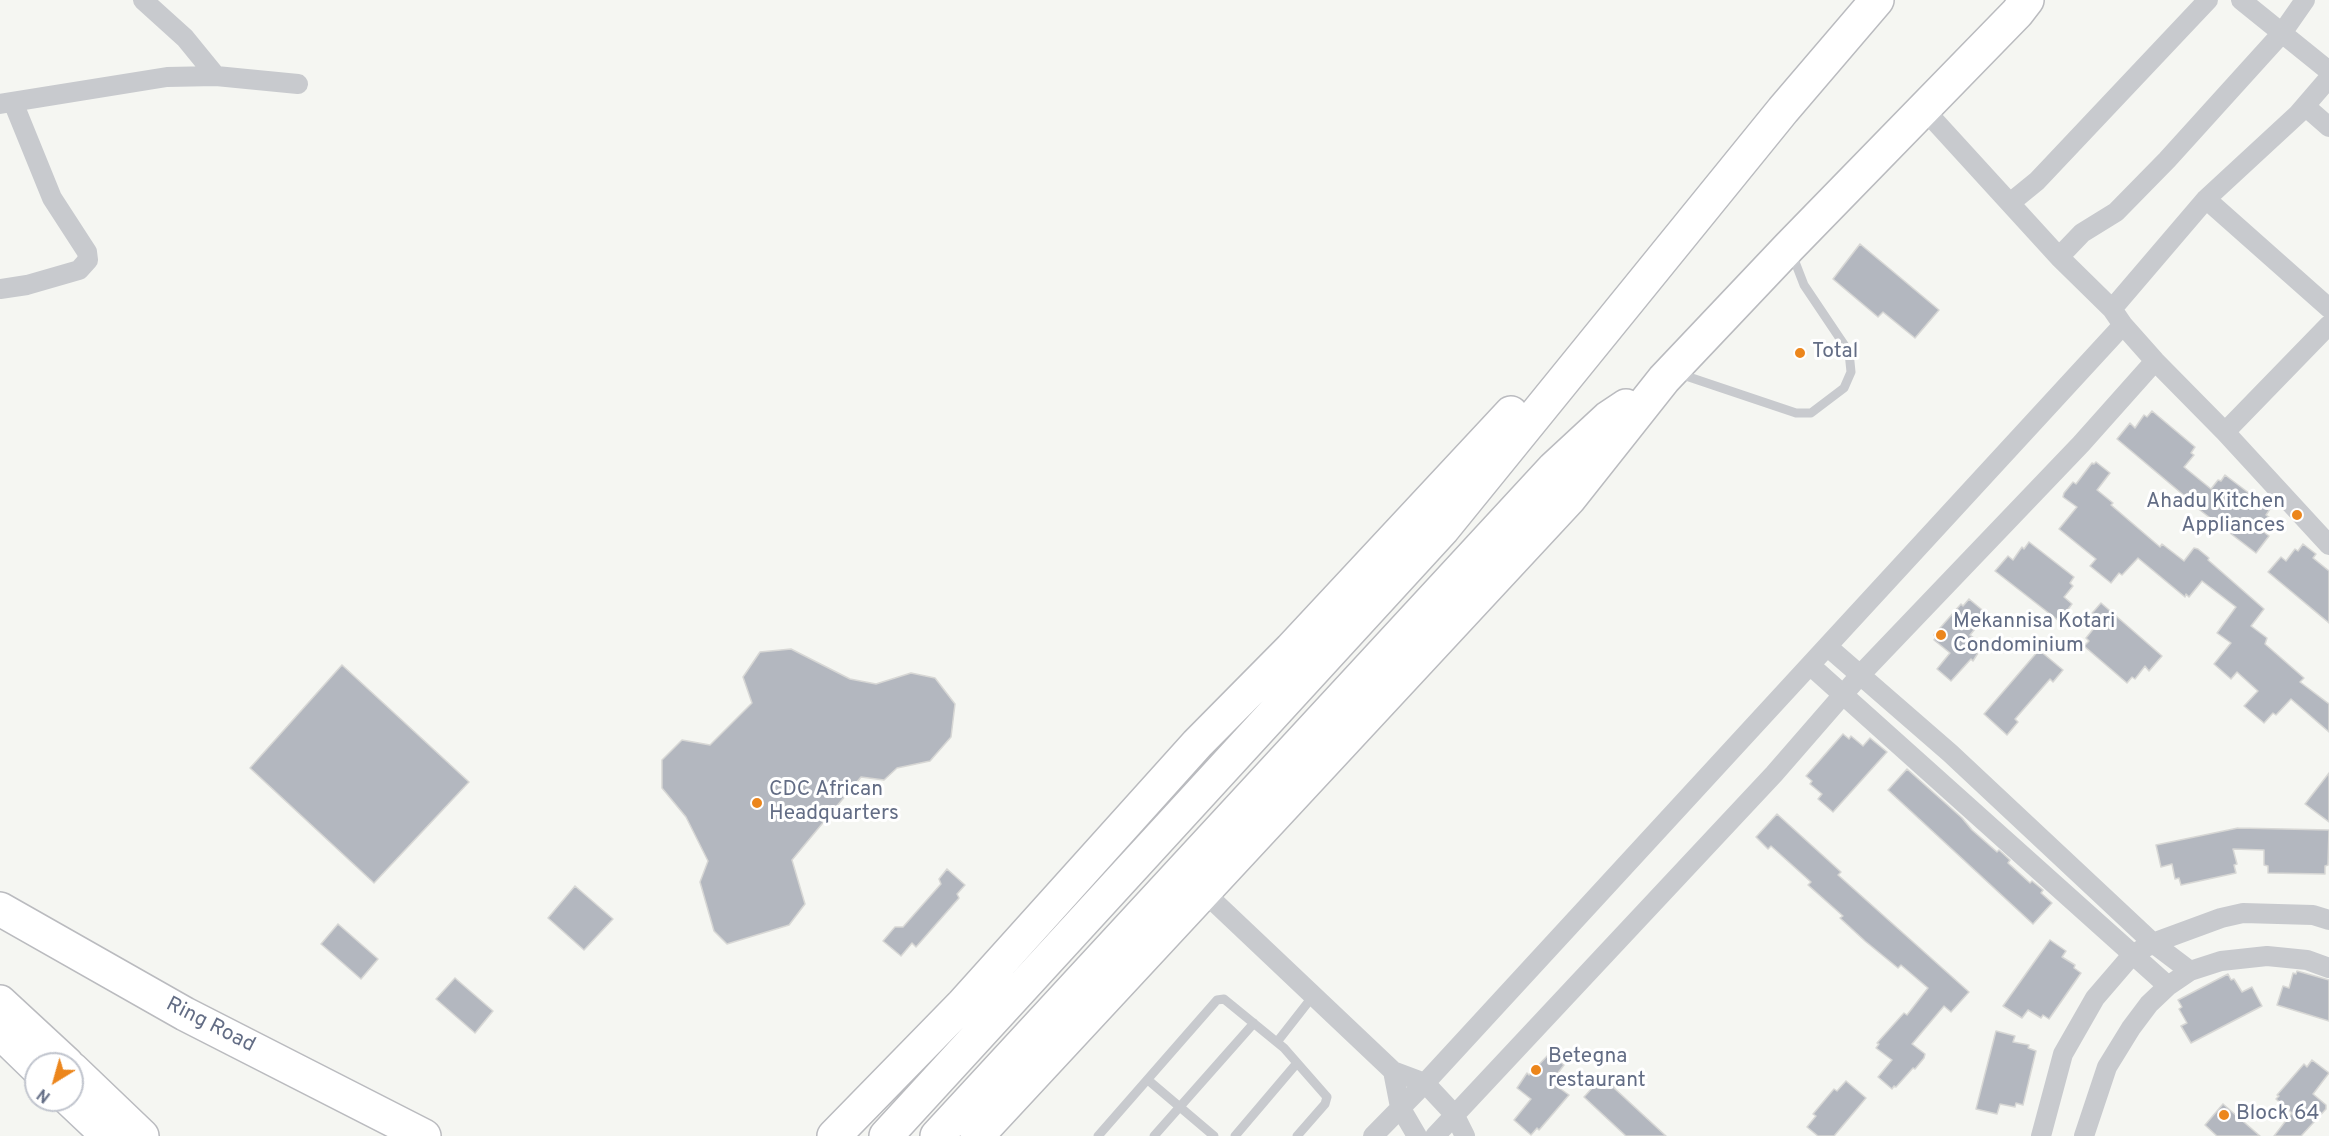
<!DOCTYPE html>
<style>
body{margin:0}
#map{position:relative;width:2329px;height:1136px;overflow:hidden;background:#f5f6f2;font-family:Overpass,sans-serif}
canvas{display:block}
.north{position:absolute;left:24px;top:1052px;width:60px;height:60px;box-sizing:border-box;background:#fff;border:2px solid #c1c5ce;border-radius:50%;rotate:217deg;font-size:16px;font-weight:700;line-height:24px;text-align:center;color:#636d85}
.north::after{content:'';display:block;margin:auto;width:21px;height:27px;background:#ec861c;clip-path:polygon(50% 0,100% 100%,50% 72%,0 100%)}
</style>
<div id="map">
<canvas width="2329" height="1136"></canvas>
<div class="north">N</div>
</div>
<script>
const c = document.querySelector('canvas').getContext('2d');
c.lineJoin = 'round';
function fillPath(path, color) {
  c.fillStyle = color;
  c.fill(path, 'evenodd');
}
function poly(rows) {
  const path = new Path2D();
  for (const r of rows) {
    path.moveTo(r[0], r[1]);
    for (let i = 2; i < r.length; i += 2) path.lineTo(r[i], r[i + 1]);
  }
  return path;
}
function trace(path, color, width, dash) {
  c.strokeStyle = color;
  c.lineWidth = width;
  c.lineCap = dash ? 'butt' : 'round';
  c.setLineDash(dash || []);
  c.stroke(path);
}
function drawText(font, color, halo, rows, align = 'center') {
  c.font = font + ' Overpass,sans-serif';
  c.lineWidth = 6;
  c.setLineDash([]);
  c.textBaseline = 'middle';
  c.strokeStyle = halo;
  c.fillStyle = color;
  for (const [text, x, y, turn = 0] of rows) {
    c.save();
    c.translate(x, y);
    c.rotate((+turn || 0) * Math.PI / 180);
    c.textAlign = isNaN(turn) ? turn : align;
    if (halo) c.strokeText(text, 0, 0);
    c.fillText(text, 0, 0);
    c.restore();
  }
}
const building = poly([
 [1860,244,1939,310,1915,338,1883,312,1878,317,1833,279,1860,244],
 [2152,411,2195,447,2191,453,2194,455,2184,467,2211,489,2218,480,2221,481,2225,475,2270,509,2266,515,2269,517,2260,529,2269,536,2256,553,2192,504,2193,503,2117,439,2130,423,2135,428,2144,415,2147,417,2152,411],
 [2096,462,2110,473,2097,490,2113,503,2111,505,2160,547,2162,544,2184,561,2194,548,2198,549,2209,558,2208,560,2264,609,2251,626,2267,638,2265,644,2304,678,2300,682,2329,704,2329,732,2291,699,2276,715,2273,713,2264,723,2244,706,2258,691,2237,672,2231,679,2214,664,2231,643,2217,633,2236,607,2202,581,2189,597,2186,594,2185,597,2138,558,2122,575,2119,573,2111,583,2090,566,2096,559,2059,529,2077,507,2063,497,2064,493,2073,482,2076,484,2092,463,2094,464,2096,462],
 [2029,542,2074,577,2070,583,2073,586,2064,597,2072,604,2059,621,1995,571,2008,556,2013,560,2022,547,2024,549,2029,542],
 [2303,544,2316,554,2313,558,2329,571,2329,623,2268,572,2281,557,2286,561,2295,549,2298,551,2303,544],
 [1969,599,1987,614,1970,635,1983,645,1973,661,1971,659,1951,681,1937,669,1950,653,1934,640,1936,637,1934,635,1961,604,1963,606,1969,599],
 [2101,603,2162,656,2149,671,2145,666,2135,679,2132,677,2127,683,2084,646,2089,641,2086,638,2095,627,2087,619,2101,603],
 [791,649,850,679,876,684,911,673,935,678,955,704,951,737,930,761,897,768,884,780,861,777,792,860,805,904,789,925,727,944,714,931,700,882,708,861,686,817,662,788,662,760,682,740,710,745,752,703,743,677,760,652,791,649],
 [2039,650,2063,670,2053,682,2050,679,2015,719,2018,722,2007,735,1984,714,2039,650],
 [342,665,469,782,374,883,250,768,342,665],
 [1843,734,1849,739,1851,736,1863,746,1870,738,1887,752,1833,812,1818,799,1822,794,1810,784,1812,781,1806,776,1843,734],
 [1907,769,1962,818,1972,830,1997,852,1999,850,2010,860,2008,863,2030,883,2032,881,2043,890,2041,893,2052,903,2033,924,1888,790,1907,769],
 [2329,773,2329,822,2305,804,2329,773],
 [1777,814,1841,872,1838,875,1969,992,1951,1012,1944,1006,1912,1044,1925,1054,1924,1058,1915,1069,1913,1068,1896,1087,1894,1086,1892,1089,1878,1077,1892,1060,1876,1048,1879,1044,1877,1043,1904,1013,1907,1015,1928,988,1901,965,1898,968,1865,941,1840,918,1843,916,1808,885,1811,882,1771,846,1768,849,1756,837,1777,814],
 [2238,828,2329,830,2328,865,2325,866,2325,874,2268,873,2268,866,2264,865,2264,850,2233,849,2237,864,2234,865,2236,873,2181,885,2179,878,2175,879,2172,864,2161,867,2156,845,2238,828],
 [947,869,965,885,957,894,959,898,916,947,912,943,901,956,883,941,895,927,903,927,941,884,939,879,947,869],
 [575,886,613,919,584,950,548,918,575,886],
 [338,924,378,959,361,979,321,944,338,924],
 [2050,940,2066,951,2062,957,2075,965,2074,968,2081,973,2049,1019,2043,1015,2041,1018,2028,1010,2022,1018,2003,1006,2050,940],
 [2297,971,2329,980,2329,1021,2277,1005,2283,986,2289,988,2293,973,2296,974,2297,971],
 [2228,974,2231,980,2234,979,2242,992,2252,987,2262,1006,2191,1043,2181,1026,2187,1023,2179,1009,2182,1007,2178,1000,2228,974],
 [455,978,493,1011,475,1033,436,999,455,978],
 [1996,1031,2015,1036,2013,1042,2029,1045,2028,1048,2036,1051,2023,1105,2016,1103,2015,1107,2000,1104,1997,1114,1976,1109,1996,1031],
 [1550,1053,1564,1065,1551,1082,1569,1095,1539,1130,1537,1128,1531,1135,1514,1120,1531,1099,1517,1088,1527,1073,1529,1075,1550,1053],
 [2312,1060,2329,1073,2313,1094,2326,1105,2326,1109,2301,1136,2274,1136,2292,1113,2276,1099,2279,1096,2277,1095,2304,1064,2307,1067,2312,1060],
 [1605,1074,1617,1085,1614,1088,1666,1136,1626,1136,1584,1097,1605,1074],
 [1846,1081,1866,1098,1834,1136,1818,1136,1807,1127,1816,1116,1813,1114,1834,1089,1837,1091,1846,1081],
 [2223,1104,2260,1136,2217,1136,2205,1125,2223,1104]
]);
const lane = poly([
 [1677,373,1796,413,1811,413,1844,388,1851,372,1849,352,1804,285,1792,254],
 [1277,1042,1313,996],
 [1148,1080,1214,1136],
 [1098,1136,1217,1000,1224,999,1284,1048,1327,1097,1325,1104,1297,1136],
 [1154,1136,1254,1023],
 [1235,1136,1297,1063]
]);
const street = poly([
 [143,0,185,38,216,76],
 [2241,0,2329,71],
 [0,104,167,77,216,76,298,84],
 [2305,106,2329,127],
 [1922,107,2059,257,2112,309,2123,325,2155,361,2225,432,2329,545],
 [2206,199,2329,308],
 [2010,203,2037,181,2208,0],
 [2059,257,2082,233,2116,212,2167,160,2282,33,2305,0],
 [0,289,27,285,79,270,88,260,87,252,52,198,13,102],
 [2112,309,2206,199,2298,114,2329,78],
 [2225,432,2329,325],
 [1828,647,1950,753,2153,943,2190,971],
 [1811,666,2168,986],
 [1205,893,1393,1071,1425,1083,1454,1114,1465,1136],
 [1393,1071,1400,1107,1417,1136],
 [1373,1136,1425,1083,2123,325],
 [1435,1136,1774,774,1861,674,2081,444,2155,361],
 [2041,1136,2063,1054,2095,998,2132,955,2153,943,2221,918,2243,913,2313,915,2329,920],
 [2084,1136,2107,1067,2131,1028,2149,1004,2168,986,2190,971,2221,961,2267,956,2307,960,2329,968]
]);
const primary = poly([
 [0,1034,36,1069],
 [68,1100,106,1136]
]);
const highway = poly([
 [0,909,185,1014,424,1136],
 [0,1002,67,1064],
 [72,1069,142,1136],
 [834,1136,963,1004,1197,744,1291,649,1511,413],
 [886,1136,1443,529,1783,110,1877,0],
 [937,1136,1554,468,1608,418,1626,406],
 [977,1136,1569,499,1664,379,1789,247,2017,13,2027,0]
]);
const markers = [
 [1800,353,6,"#ec861c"],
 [2297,515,6,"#ec861c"],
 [1941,635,6,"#ec861c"],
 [757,803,6,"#ec861c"],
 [1536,1070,6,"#ec861c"],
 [2224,1115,6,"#ec861c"]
];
const poiNames = [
 ["Total",1812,353],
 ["Ahadu Kitchen",2285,503,"right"],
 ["Appliances",2285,527,"right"],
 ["Mekannisa Kotari",1953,623],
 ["Condominium",1953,647],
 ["CDC African",769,791],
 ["Headquarters",769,815],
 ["Betegna",1548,1058],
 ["restaurant",1548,1082],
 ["Block 64",2236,1115]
];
const streetNames = [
 ["Ring Road",210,1026,27]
];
fillPath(building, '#b3b7bf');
trace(building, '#d7d7d5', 1.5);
trace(primary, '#babcc1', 33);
trace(highway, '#babbbf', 36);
trace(lane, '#c8cace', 9);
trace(street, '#c8cace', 20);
trace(primary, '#fff', 30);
trace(highway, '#fff', 33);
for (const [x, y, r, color] of markers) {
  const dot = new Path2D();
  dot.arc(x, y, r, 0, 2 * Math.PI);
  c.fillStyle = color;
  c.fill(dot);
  trace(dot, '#fff', 2);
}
drawText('21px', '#636d85', '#fff', poiNames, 'left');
drawText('21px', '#636d85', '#fff', streetNames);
</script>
